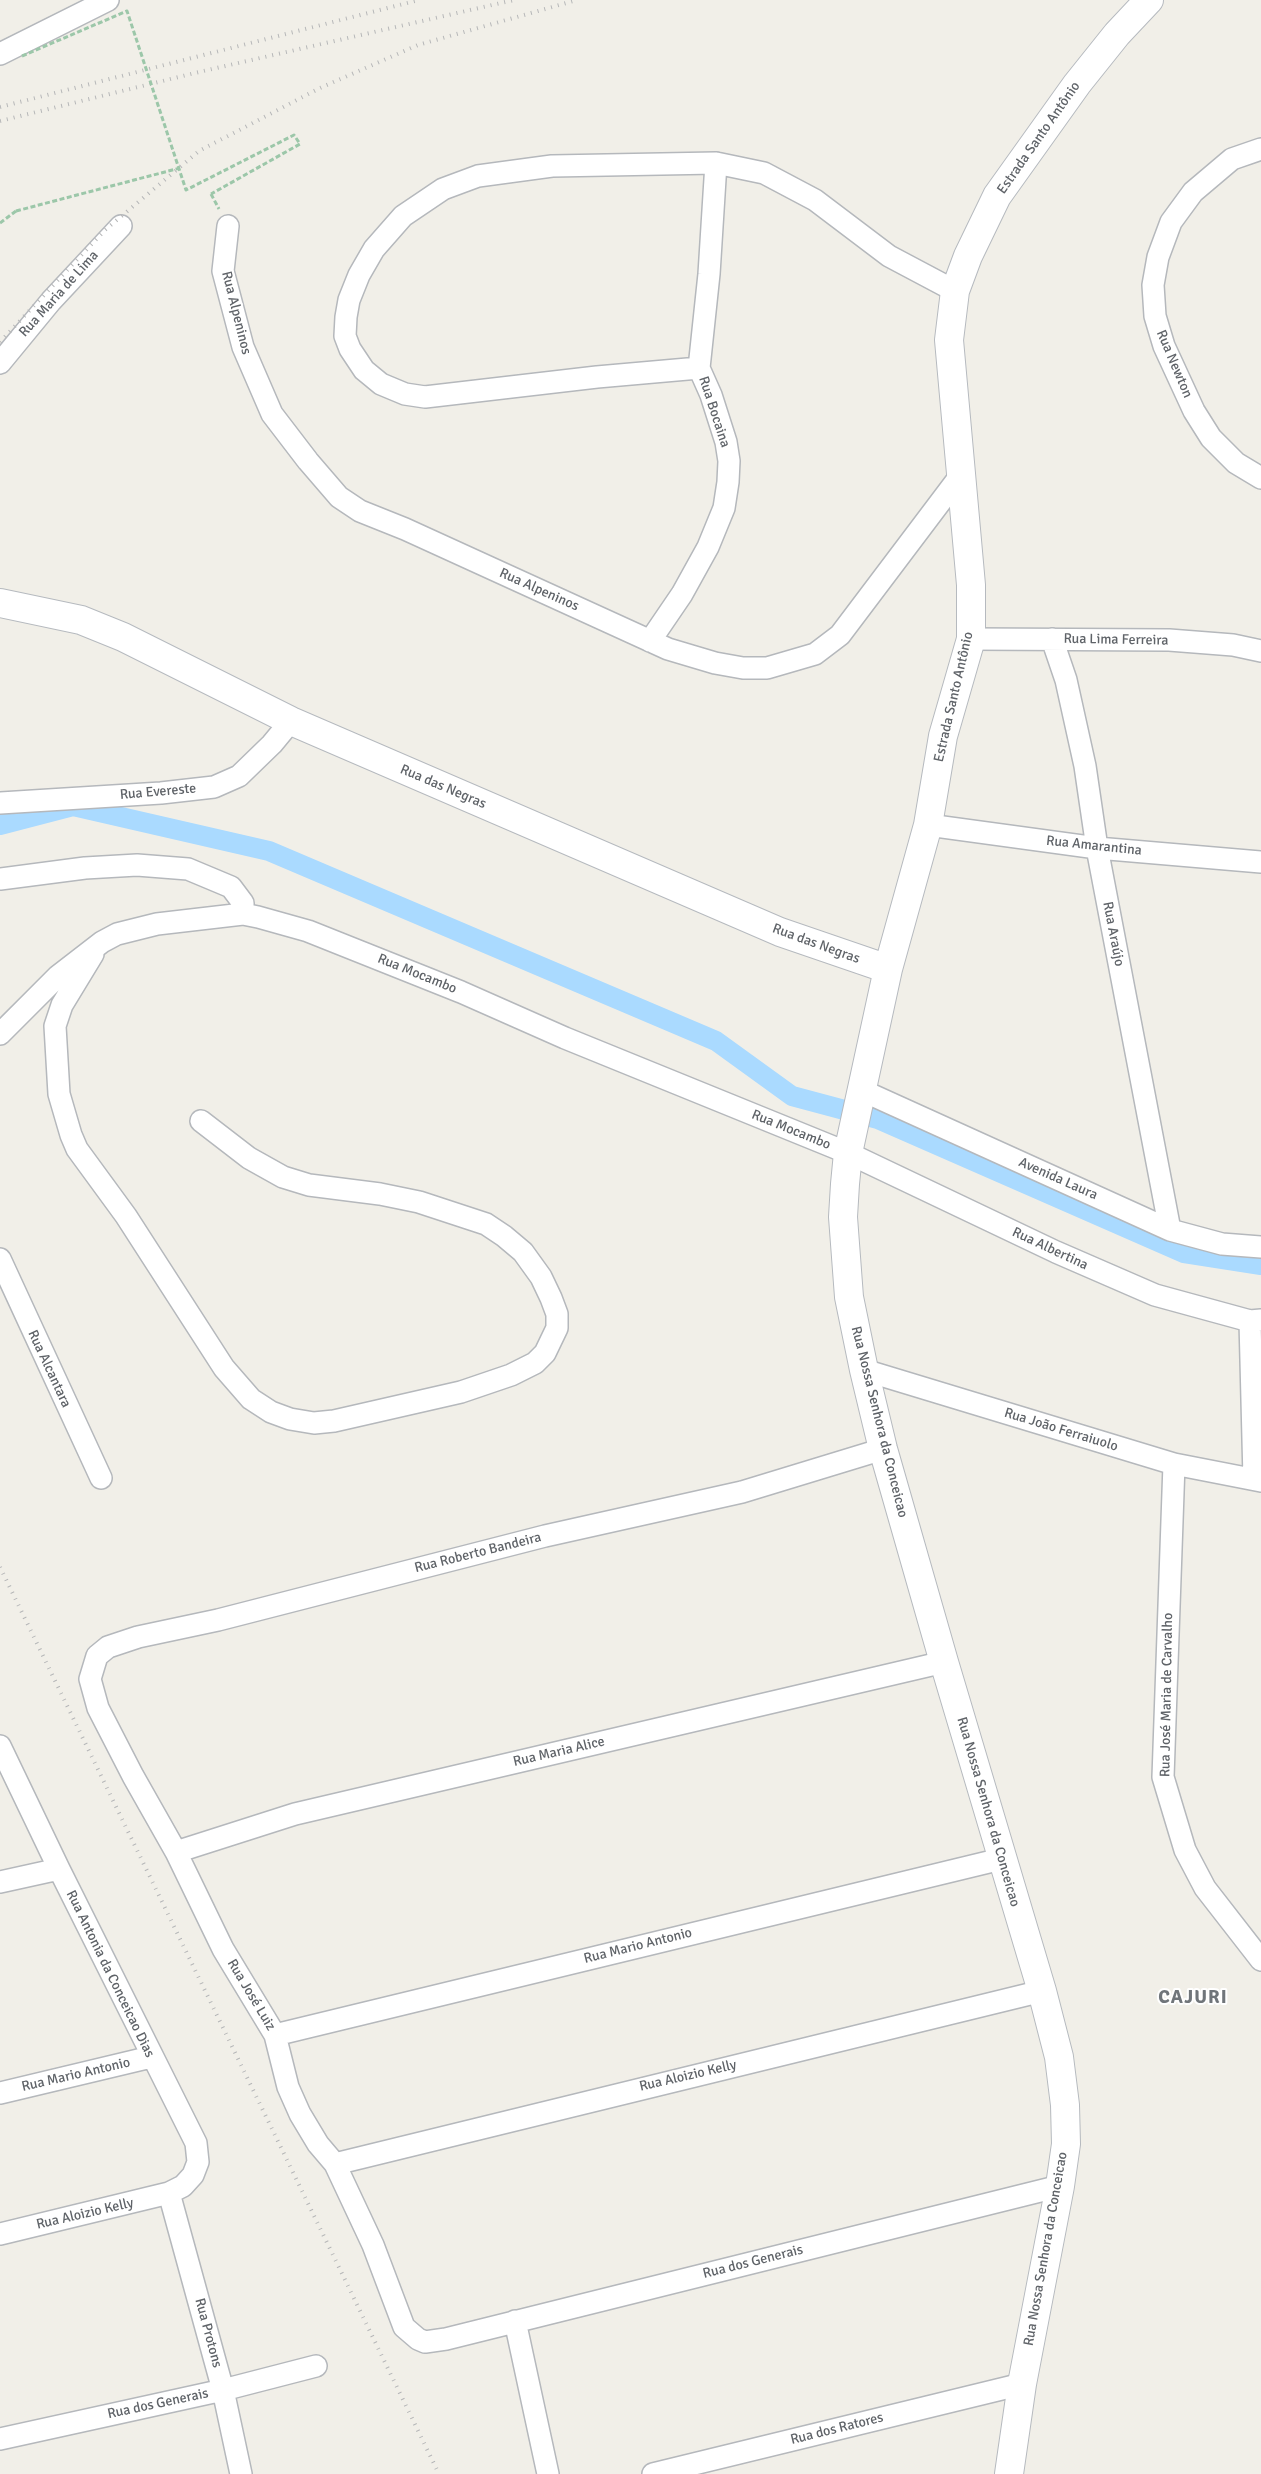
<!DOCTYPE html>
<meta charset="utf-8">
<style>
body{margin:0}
canvas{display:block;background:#f1efe8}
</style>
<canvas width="1261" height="2474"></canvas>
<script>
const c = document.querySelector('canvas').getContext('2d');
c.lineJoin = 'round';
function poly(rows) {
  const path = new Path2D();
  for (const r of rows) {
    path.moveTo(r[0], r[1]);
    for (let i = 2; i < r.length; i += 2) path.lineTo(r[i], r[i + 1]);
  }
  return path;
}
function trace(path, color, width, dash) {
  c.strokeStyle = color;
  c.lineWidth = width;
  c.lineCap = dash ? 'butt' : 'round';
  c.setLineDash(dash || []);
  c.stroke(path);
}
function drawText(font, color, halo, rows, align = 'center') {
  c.font = font + ' Signika,sans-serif';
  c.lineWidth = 4;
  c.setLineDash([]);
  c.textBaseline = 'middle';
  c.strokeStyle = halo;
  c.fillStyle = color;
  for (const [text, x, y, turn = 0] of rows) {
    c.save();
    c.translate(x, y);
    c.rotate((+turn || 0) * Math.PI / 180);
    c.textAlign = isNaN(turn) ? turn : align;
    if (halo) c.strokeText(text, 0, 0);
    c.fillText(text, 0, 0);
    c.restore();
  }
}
const canal = poly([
 [0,825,73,806,269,851,716,1041,792,1096,878,1119,1184,1253,1261,1265]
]);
const path = poly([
 [211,194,219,209],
 [0,223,16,211]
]);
const street = poly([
 [0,54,108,0],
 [1261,149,1232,159,1193,192,1171,222,1158,257,1153,285,1155,316,1164,346,1194,411,1211,438,1236,463,1261,478],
 [228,226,223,271,243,347,272,414,308,461,339,497,360,511,405,529,668,649,715,663,743,668,767,668,815,654,840,635,960,476],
 [0,363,51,301,121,226],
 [699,368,597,377,425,397,405,394,381,384,364,370,350,349,345,336,346,317,349,300,359,275,374,249,403,216,443,189,478,176,552,166,716,163,764,173,815,200,889,256,955,291],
 [971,639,1169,640,1233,645,1261,651],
 [1052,639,1066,680,1085,766,1097,848,1170,1230],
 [650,641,682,594,708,547,724,508,728,482,729,461,726,442,711,395,699,368,709,274,716,163],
 [0,803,161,793,214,787,239,776,272,744,291,721],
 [928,825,1097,848,1261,862],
 [0,879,85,868,137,865,188,869,231,887,243,903,243,914],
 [93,954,62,1005,55,1026,59,1094,71,1135,77,1149,126,1216,224,1368,251,1399,271,1412,290,1419,314,1423,334,1421,461,1392,511,1375,535,1363,545,1353,557,1328,557,1314,551,1298,541,1277,523,1252,504,1236,486,1224,419,1202,380,1194,309,1185,283,1177,249,1158,201,1121],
 [0,1034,58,976,102,942,117,934,157,924,243,914,258,917,308,931,461,992,565,1038,848,1153,1056,1252,1155,1295,1250,1321,1261,1320],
 [861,1090,1170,1230,1222,1244,1261,1247],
 [0,1259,101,1478],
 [1250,1321,1254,1479],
 [864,1370,1174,1464,1261,1481],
 [883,1449,742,1492,545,1536,218,1620,138,1637,108,1647,97,1656,90,1679,98,1708,133,1776,176,1852,223,1949,275,2035,288,2087,300,2114,318,2144,335,2164,373,2245,404,2327,418,2339,425,2342,446,2339,1060,2186],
 [1174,1464,1163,1777,1185,1850,1205,1888,1261,1960],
 [0,1746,59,1869,196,2143,198,2162,193,2175,183,2186,169,2193,0,2234],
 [176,1852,295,1814,944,1662],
 [0,1882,59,1869],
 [275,2035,1001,1859],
 [0,2093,151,2057],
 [335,2164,1042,1991],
 [169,2193,223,2390,241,2474],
 [515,2321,548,2474],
 [0,2439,223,2390,316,2366],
 [653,2474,1022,2384]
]);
const secondary = poly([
 [0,603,81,620,123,637,291,721,780,932,888,969],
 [1009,2474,1022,2384,1060,2186,1066,2144,1065,2105,1059,2057,1042,1991,944,1662,883,1449,864,1370,849,1297,843,1217,845,1184,848,1153,888,969,928,825,943,736,971,639,971,585,949,340,955,291,968,256,997,196,1077,84,1117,34,1149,0]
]);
const rail = poly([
 [0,107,419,0],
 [0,121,199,72,514,0],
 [0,342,105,230,199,151,320,88,418,45,577,0],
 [0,1567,439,2474]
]);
const pathBridge = poly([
 [22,56,127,11,186,190,294,135,300,144,211,194],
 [16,211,180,168]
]);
const streetNames = [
 ["Estrada Santo Antônio",1039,138,-55],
 ["Rua Maria de Lima",59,294,-48],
 ["Rua Alpeninos",236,313,76],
 ["Rua Newton",1174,364,67],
 ["Rua Bocaina",714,412,72],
 ["Rua Alpeninos",539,590,24],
 ["Rua Lima Ferreira",1116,640,1],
 ["Estrada Santo Antônio",954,697,-77],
 ["Rua das Negras",443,787,23],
 ["Rua Evereste",158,792,-5],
 ["Rua Amarantina",1094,846,6],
 ["Rua Araújo",1113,934,79],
 ["Rua das Negras",816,944,20],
 ["Rua Mocambo",417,974,22],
 ["Rua Mocambo",791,1130,22],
 ["Avenida Laura",1058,1179,24],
 ["Rua Albertina",1050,1249,25],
 ["Rua Alcantara",49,1369,65],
 ["Rua Nossa Senhora da Conceicao",879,1422,76],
 ["Rua João Ferraiuolo",1061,1430,17],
 ["Rua Roberto Bandeira",478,1553,-14],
 ["Rua José Maria de Carvalho",1167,1695,-89],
 ["Rua Maria Alice",559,1752,-13],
 ["Rua Nossa Senhora da Conceicao",988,1812,74],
 ["Rua Mario Antonio",638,1946,-14],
 ["Rua Antonia da Conceicao Dias",110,1974,64],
 ["Rua José Luiz",251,1995,59],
 ["Rua Mario Antonio",76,2075,-13],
 ["Rua Aloizio Kelly",688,2076,-13],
 ["Rua Aloizio Kelly",85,2214,-13],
 ["Rua Nossa Senhora da Conceicao",1046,2249,-80],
 ["Rua dos Generais",753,2262,-14],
 ["Rua Protons",208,2333,75],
 ["Rua dos Generais",158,2404,-12],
 ["Rua dos Ratores",837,2429,-14]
];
const districtNames = [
 ["CAJURI",1193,1998]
];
trace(canal, '#aadaff', 20);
trace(street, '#b5b8bc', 24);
trace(secondary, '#b6babf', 30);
trace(path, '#9cc7a9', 3, [5, 2.5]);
trace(street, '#fff', 21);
trace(secondary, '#fff', 28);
trace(rail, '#b6b7b8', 4, [1, 6]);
trace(pathBridge, '#9cc7a9', 3, [5, 2.5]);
drawText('14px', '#5f6368', '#fff', streetNames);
c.letterSpacing = '1px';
drawText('bold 19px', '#70757a', '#fff', districtNames);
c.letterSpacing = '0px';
</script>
